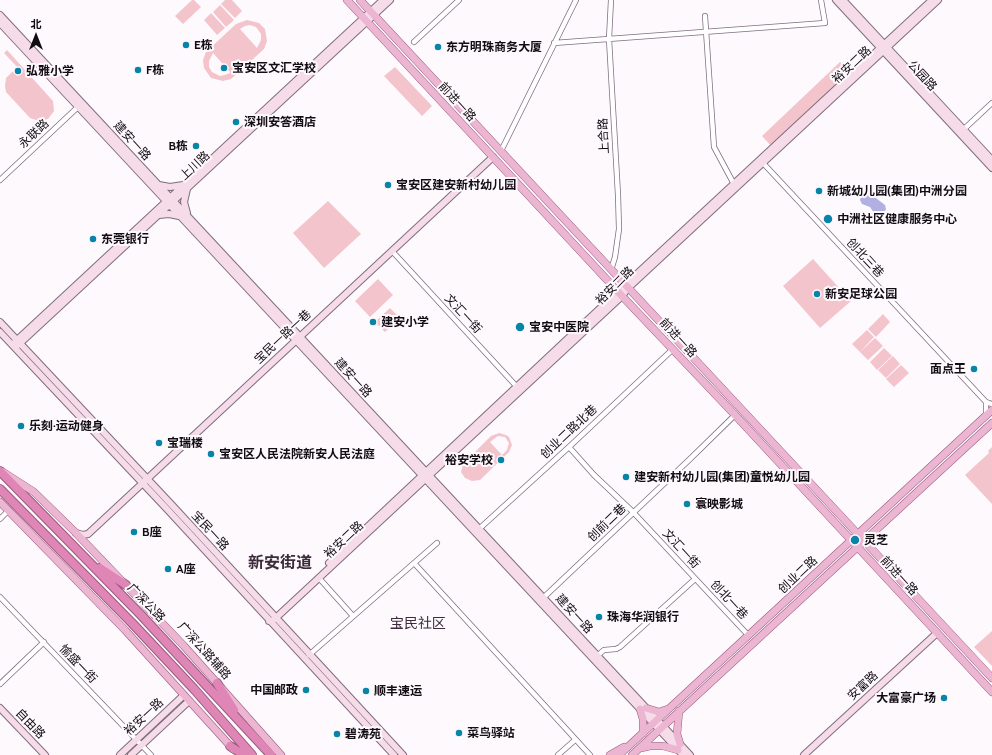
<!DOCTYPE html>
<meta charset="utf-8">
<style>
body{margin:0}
#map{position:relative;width:992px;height:755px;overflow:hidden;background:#fdf9fd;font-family:Cabin,"Noto Sans SC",sans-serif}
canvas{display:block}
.north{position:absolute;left:16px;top:16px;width:40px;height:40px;-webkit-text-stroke:3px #fdf9fd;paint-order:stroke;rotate:0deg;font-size:11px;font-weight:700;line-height:16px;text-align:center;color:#130c13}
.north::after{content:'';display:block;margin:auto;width:14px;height:18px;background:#130c13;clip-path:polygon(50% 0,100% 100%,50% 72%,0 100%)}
</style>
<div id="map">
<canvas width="992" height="755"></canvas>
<div class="north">北</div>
</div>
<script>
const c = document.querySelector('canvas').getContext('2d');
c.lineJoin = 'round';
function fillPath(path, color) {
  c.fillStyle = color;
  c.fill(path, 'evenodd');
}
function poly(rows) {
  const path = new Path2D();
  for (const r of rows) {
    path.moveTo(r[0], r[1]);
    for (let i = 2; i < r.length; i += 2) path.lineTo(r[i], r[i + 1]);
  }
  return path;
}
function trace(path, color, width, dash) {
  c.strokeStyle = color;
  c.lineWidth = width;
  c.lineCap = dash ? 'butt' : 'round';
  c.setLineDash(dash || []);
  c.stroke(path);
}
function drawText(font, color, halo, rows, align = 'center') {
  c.font = font + ' Cabin,"Noto Sans SC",sans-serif';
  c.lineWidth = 4;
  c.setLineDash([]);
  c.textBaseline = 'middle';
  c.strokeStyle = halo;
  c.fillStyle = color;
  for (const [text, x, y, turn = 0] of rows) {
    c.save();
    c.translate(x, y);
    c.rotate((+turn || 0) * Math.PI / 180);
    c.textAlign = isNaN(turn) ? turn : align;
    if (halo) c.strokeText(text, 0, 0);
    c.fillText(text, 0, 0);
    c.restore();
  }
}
const green = poly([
 [192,0,194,0,201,7,183,24,175,16],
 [225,0,232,0,242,11,235,18,221,4],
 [220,5,234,20,226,27,213,12],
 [211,13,225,28,217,35,204,20],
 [247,20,259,23,265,29,267,41,264,49,231,79,223,81,211,78,204,68,203,60,206,52,236,24],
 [250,25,256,27,261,34,261,40,257,48,240,29,245,26],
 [213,53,230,72,230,73,225,75,220,76,212,72,209,67,209,61],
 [7,50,53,101,54,111,48,119,39,121,30,118,6,92,5,86,6,78,12,72,20,70,4,53],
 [840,62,851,72,772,147,762,136],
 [395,67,432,106,422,116,384,76],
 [328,201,361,234,324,268,293,233],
 [813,259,851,301,820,328,783,286],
 [378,279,393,295,370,317,355,301],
 [390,308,400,318,385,332,375,322],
 [883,314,890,322,876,337,868,329],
 [867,330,874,337,860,352,852,344],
 [875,338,883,346,868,360,860,352],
 [884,348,892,356,877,370,870,362],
 [893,356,900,364,886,378,878,370],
 [901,365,909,373,894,387,886,379],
 [499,433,506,435,509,437,512,445,509,452,480,480,472,481,465,478,461,472,463,464,491,436],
 [498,436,505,437,509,443,507,450,502,455,490,442],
 [992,447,992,504,965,475,989,453,988,451],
 [992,631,992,666,974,647]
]);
const water = poly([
 [868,192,885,205,886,209,885,211,874,213,870,207,862,204,860,200,861,196,864,193]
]);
const street = poly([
 [611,0,609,39,618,195,619,229,615,257,611,270],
 [705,16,714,147,735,186],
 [414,42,459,0],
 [554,43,825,23,821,0],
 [963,130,992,103],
 [501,151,576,0],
 [763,163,986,402,992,404],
 [0,180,79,106],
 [392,251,518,388],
 [986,416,986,402],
 [569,447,594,475,633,512,748,635],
 [0,519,9,510],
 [479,529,569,447,673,349],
 [414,563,590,755],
 [319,578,353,616],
 [0,597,151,755],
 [542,599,690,459,735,415],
 [309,655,437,543],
 [597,656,604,650,616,649,620,647,695,579],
 [0,684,44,642],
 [558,755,575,740]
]);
const secondary = poly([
 [836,0,992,168],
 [843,0,992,160],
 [0,15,690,755],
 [0,23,683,755],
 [159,185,170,187,183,185],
 [187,213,184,202,187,189],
 [159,215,169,214,179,216],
 [0,322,171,504,403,755],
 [0,332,166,508,394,755],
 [15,342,383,0],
 [18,345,390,0],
 [76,533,83,535,88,534,493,157],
 [329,563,625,285,932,0],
 [269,621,272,621,279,615,622,296,628,288,938,0],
 [0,708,45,755],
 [120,755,184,695],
 [131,755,189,701],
 [804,755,937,633]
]);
const primary = poly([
 [347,0,622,296,735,415,992,692],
 [360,0,992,678],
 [3,472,34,492,75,532,184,646,281,755],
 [0,502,125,630,233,749],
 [646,708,659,712,668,709],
 [640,709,643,719,643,733],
 [679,711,677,734,680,744],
 [641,748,650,746,663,746,678,750],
 [610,755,624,747],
 [619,755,992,410],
 [632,755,992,423]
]);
const highway = poly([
 [0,471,141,615,271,755],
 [0,489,133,624,194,689,252,755],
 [100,568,126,585],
 [217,683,234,710],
 [230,746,244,755]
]);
const markers = [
 [186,45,4,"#0884a9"],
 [438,47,4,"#0884a9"],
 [224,68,4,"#0884a9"],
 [138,70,4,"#0884a9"],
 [18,71,4,"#0884a9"],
 [236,122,4,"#0884a9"],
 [196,146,4,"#0884a9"],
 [388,185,4,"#0884a9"],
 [819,191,4,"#0884a9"],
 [828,219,5,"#0884a9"],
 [93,239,4,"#0884a9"],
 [817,294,4,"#0884a9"],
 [373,322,4,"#0884a9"],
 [520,327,5,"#0884a9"],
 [974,369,4,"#0884a9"],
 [21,426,4,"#0884a9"],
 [159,443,4,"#0884a9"],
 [211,454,4,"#0884a9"],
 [501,460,4,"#0884a9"],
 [626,477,4,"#0884a9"],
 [687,504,4,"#0884a9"],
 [134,532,4,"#0884a9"],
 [855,540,5,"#0884a9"],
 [168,569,4,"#0884a9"],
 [599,617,4,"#0884a9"],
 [306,690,4,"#0884a9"],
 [366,691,4,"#0884a9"],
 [944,698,4,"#0884a9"],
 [459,733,4,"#0884a9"],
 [337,734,4,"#0884a9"]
];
const poiNames = [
 ["E栋",194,45],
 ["东方明珠商务大厦",446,47],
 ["宝安区文汇学校",232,68],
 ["F栋",146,70],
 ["弘雅小学",26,71],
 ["深圳安答酒店",244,122],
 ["B栋",188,146,"right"],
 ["宝安区建安新村幼儿园",396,185],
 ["新城幼儿园(集团)中洲分园",827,191],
 ["中洲社区健康服务中心",837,219],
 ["东莞银行",101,239],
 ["新安足球公园",825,294],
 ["建安小学",381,322],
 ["宝安中医院",529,327],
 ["面点王",966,369,"right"],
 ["乐刻·运动健身",29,426],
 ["宝瑞楼",167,443],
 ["宝安区人民法院新安人民法庭",219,454],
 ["裕安学校",493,460,"right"],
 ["建安新村幼儿园(集团)童悦幼儿园",634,477],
 ["寰映影城",695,504],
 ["B座",142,532],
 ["灵芝",864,540],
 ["A座",176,569],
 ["珠海华润银行",607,617],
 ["中国邮政",298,690,"right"],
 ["顺丰速运",374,691],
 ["大富豪广场",936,698,"right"],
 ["菜鸟驿站",467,733],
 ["碧涛苑",345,734]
];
const streetNames = [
 ["裕安二路",852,65,-43],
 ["公园路",922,76,47],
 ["前进一路",457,102,47],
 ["永联路",34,134,-43],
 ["上合路",604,136,-93],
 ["建安一路",132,141,47],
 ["上川路",195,166,-43],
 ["创北三巷",865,258,47],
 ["裕安二路",615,286,-45],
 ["文汇一街",463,314,47],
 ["宝民一路一巷",283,337,-43],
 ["前进一路",678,338,47],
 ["建安一路",353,378,47],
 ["创业二路北巷",569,432,-43],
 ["创前二巷",607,523,-44],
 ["宝民一路",210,531,47],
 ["裕安二路",344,540,-43],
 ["文汇一街",681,549,47],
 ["创业二路",798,575,-43],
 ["前进一路",899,576,47],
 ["创北一巷",729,600,47],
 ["广深公路",146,603,46],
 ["建安一路",574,614,47],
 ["广深公路辅路",204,651,48],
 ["愉盛一街",78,664,46],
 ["安富路",863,686,-43],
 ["裕安一路",144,717,-43],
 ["自由路",30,724,46]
];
const quarterNames = [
 ["宝民社区",418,624]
];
const districtNames = [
 ["新安街道",280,563]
];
fillPath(green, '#f4c4cc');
fillPath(water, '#b2afe3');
trace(street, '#7f6d7f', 6);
trace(secondary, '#7f6d7f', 8);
trace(primary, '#985b7d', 8);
trace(highway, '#985b7d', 10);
trace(street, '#fff', 4.5);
trace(secondary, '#f6dbe9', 6);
trace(primary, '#ecb6d3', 7);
trace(highway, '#e086b6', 8);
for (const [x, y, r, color] of markers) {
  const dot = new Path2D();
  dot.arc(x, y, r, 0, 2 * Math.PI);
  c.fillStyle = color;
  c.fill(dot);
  trace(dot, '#fdf9fd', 1.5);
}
drawText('bold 12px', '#130c13', '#fdf9fd', poiNames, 'left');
drawText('12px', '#130c13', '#fdf9fd', streetNames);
drawText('14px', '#3b2b3b', '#fdf9fd', quarterNames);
drawText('bold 16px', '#3b2b3b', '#fdf9fd', districtNames);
</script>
